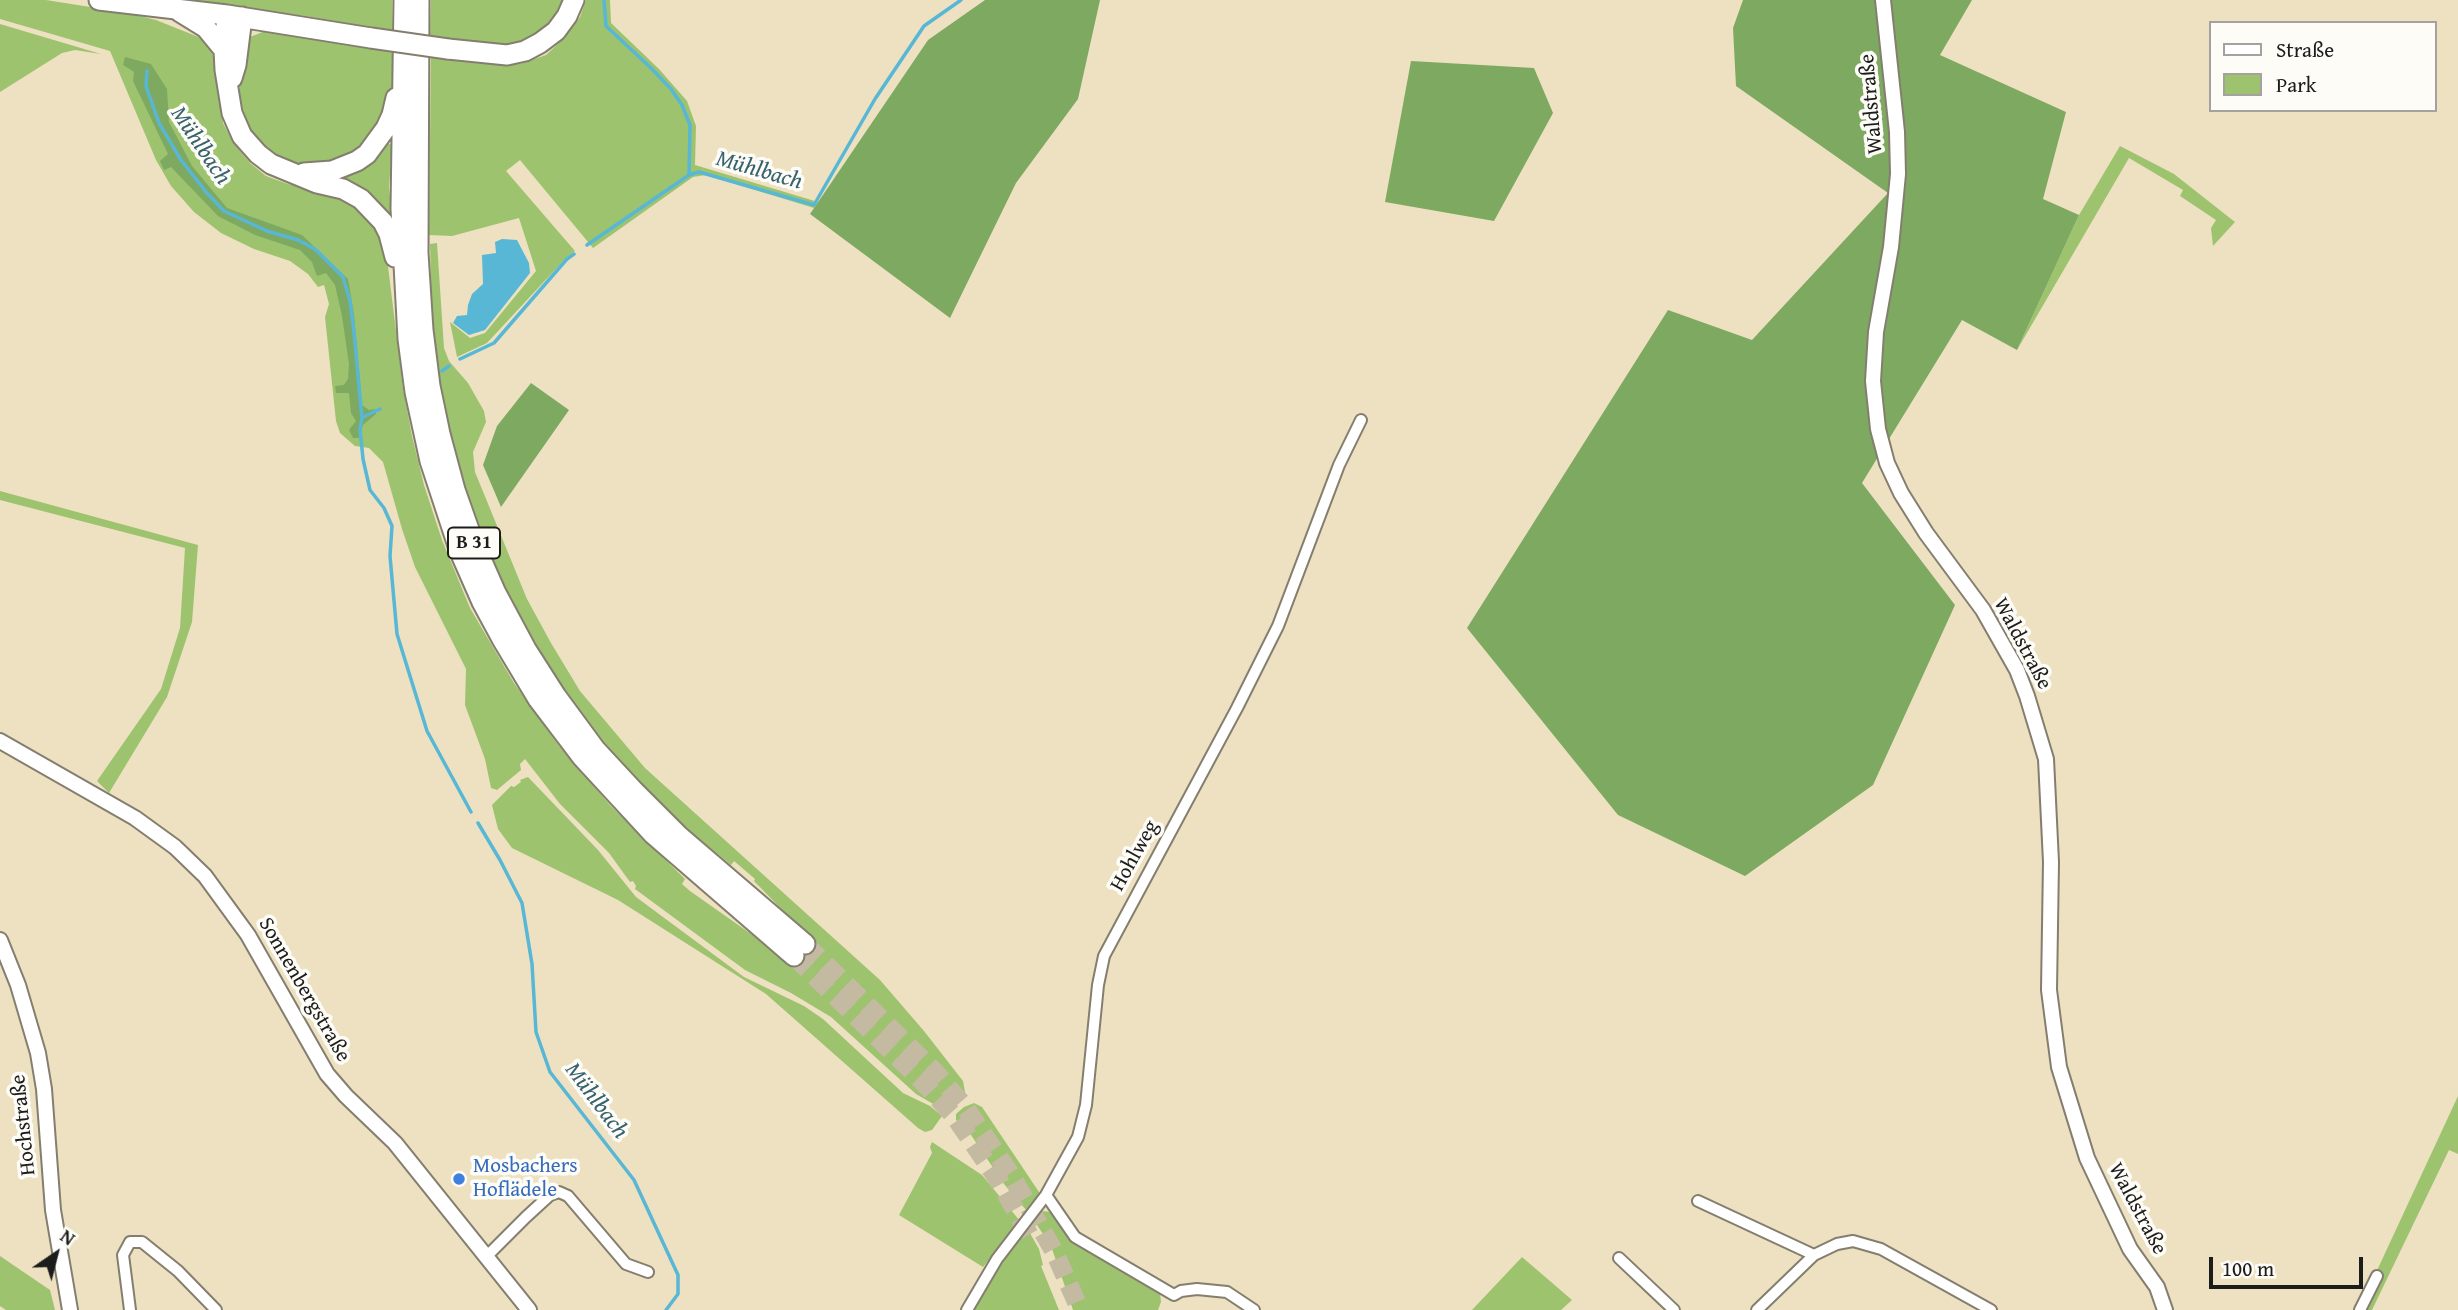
<!DOCTYPE html>
<meta charset="utf-8">
<style>
body{margin:0}
#map{position:relative;width:2458px;height:1310px;overflow:hidden;background:#ede1c2;font-family:"Gentium Book Plus",serif}
canvas{display:block}
.legend{position:absolute;left:2209px;top:21px;width:228px;height:91px;box-sizing:border-box;background:#fdfcf7;border:2px solid #a3a29f;margin:0;padding:9px 12px;list-style:none;font-size:21px;color:#1c1c1c}
.legend li{display:flex;align-items:center;gap:14px;height:35px}
.legend b{width:35px;border:2px solid #a3a29f}
.north{position:absolute;left:21px;top:1219px;width:70px;height:70px;-webkit-text-stroke:5px #fdfcf7;paint-order:stroke;rotate:35deg;font-size:19px;font-weight:700;line-height:28px;text-align:center;color:#1c1c1c}
.north::after{content:'';display:block;margin:auto;width:24px;height:32px;background:#1c1c1c;clip-path:polygon(50% 0,100% 100%,50% 72%,0 100%)}
.scale{position:absolute;left:2209px;top:1257px;width:154px;height:32px;box-sizing:border-box;border:4px solid #1c1c1c;border-top:0;padding-left:9px;font-size:21px;line-height:24px;white-space:nowrap;color:#1c1c1c;-webkit-text-stroke:5px #fdfcf7;paint-order:stroke}
</style>
<div id="map">
<canvas width="2458" height="1310"></canvas>
<ul class="legend">
<li><b style="height:9px;background:#fff"></b>Straße</li>
<li><b style="height:19px;background:#9dc36e"></b>Park</li>
</ul>
<div class="north">N</div>
<div class="scale">100 m</div>
</div>
<script>
const c = document.querySelector('canvas').getContext('2d');
c.lineJoin = 'round';
function fillPath(path, color) {
  c.fillStyle = color;
  c.fill(path, 'evenodd');
}
function poly(rows) {
  const path = new Path2D();
  for (const r of rows) {
    path.moveTo(r[0], r[1]);
    for (let i = 2; i < r.length; i += 2) path.lineTo(r[i], r[i + 1]);
  }
  return path;
}
function trace(path, color, width, dash) {
  c.strokeStyle = color;
  c.lineWidth = width;
  c.lineCap = dash ? 'butt' : 'round';
  c.setLineDash(dash || []);
  c.stroke(path);
}
function drawText(font, color, halo, rows, align = 'center') {
  c.font = font + ' "Gentium Book Plus",serif';
  c.lineWidth = 7;
  c.setLineDash([]);
  c.textBaseline = 'middle';
  c.strokeStyle = halo;
  c.fillStyle = color;
  for (const [text, x, y, turn = 0] of rows) {
    c.save();
    c.translate(x, y);
    c.rotate((+turn || 0) * Math.PI / 180);
    c.textAlign = isNaN(turn) ? turn : align;
    if (halo) c.strokeText(text, 0, 0);
    c.fillText(text, 0, 0);
    c.restore();
  }
}
const green = poly([
 [0,0,46,0,128,13,156,20,201,38,210,48,216,63,223,123,234,144,250,163,266,176,288,184,334,194,364,211,385,242,403,388,412,436,424,485,442,540,470,608,514,683,559,746,610,805,685,879,682,884,690,891,788,960,797,925,754,881,755,879,734,861,731,865,681,824,641,785,601,740,556,679,506,590,476,520,461,476,445,413,432,326,430,244,437,243,444,348,449,361,468,383,484,411,486,422,473,452,475,472,527,599,551,643,580,691,645,768,880,980,924,1031,963,1081,965,1092,957,1103,947,1112,916,1094,831,1017,791,993,745,970,635,889,636,886,633,881,630,882,609,853,560,804,525,759,520,764,521,770,497,790,491,788,485,759,465,705,466,669,415,567,402,529,383,462,369,448,355,446,340,433,336,421,325,317,329,304,324,285,318,287,308,274,290,261,254,249,221,233,194,212,171,186,156,160,110,51,0,19],
 [172,0,392,0,392,31,305,16],
 [431,0,564,0,545,33,527,42,507,46,479,46,430,36],
 [586,0,610,0,611,23,659,69,687,101,696,126,695,165,818,202,814,208,706,175,693,177,593,248,520,160,506,171,575,251,566,258,487,343,457,357,450,322,470,338,485,333,536,271,519,218,452,236,429,235,431,55,498,65,520,64,546,55,559,43,580,17],
 [0,24,101,54,75,50,62,53,0,92],
 [265,31,393,50,392,90,387,115,351,159,310,167,293,163,269,151,250,129,241,105,239,84,242,45,250,37],
 [385,142,392,145,389,187,392,215,388,215,333,178],
 [2120,146,2174,174,2235,222,2213,246,2211,228,2216,220,2180,196,2183,190,2129,158,2017,350,2079,215],
 [0,491,198,545,192,622,167,697,109,793,97,781,161,689,180,628,185,548,0,500],
 [528,777,598,850,636,897,744,977,804,1006,823,1019,903,1093,930,1106,942,1116,932,1130,925,1132,918,1128,766,994,618,900,512,848,498,829,492,805,511,786,514,787,521,782,520,780],
 [2458,1096,2458,1154,2449,1150,2372,1310,2364,1310,2367,1292],
 [974,1103,982,1107,1039,1192,1038,1199,1027,1211,1004,1184,969,1132,956,1120,956,1114,964,1107],
 [932,1142,982,1175,1020,1221,983,1267,899,1215,932,1153,930,1147],
 [1042,1211,1052,1212,1074,1241,1092,1253,1155,1287,1160,1293,1161,1302,1158,1310,1073,1310,1051,1246,1033,1219],
 [1027,1228,1039,1249,1043,1265,1041,1266,1059,1310,971,1310,1000,1263],
 [0,1256,50,1290,55,1310,6,1310,0,1306],
 [1522,1257,1572,1300,1561,1310,1472,1310]
]);
const forest = poly([
 [985,0,1100,0,1078,99,1016,183,950,318,810,214,928,40],
 [1743,0,1972,0,1940,55,2066,112,2043,199,2079,215,2017,350,1962,320,1862,483,1955,605,1873,785,1745,876,1618,815,1467,628,1668,310,1752,340,1888,193,1736,86,1733,28],
 [125,57,151,64,167,89,169,122,192,166,227,208,302,235,348,279,354,314,362,405,369,410,375,409,376,414,363,425,359,438,353,438,349,430,356,421,351,413,349,393,336,393,335,386,344,385,348,379,349,364,342,316,335,285,326,273,317,276,312,262,300,250,255,235,218,216,171,167,164,170,160,161,168,154,133,81,134,72,123,65],
 [1411,61,1534,68,1553,113,1494,221,1385,202],
 [531,383,569,410,501,507,483,465,497,426]
]);
const water = poly([
 [502,239,517,240,529,263,530,273,485,330,469,335,453,323,457,316,467,315,468,305,472,294,483,284,482,255,496,253,495,242]
]);
const stream = poly([
 [604,0,606,26,651,68,671,89,682,105,690,125,689,175],
 [147,71,146,86,159,123,181,160,206,192,224,211,267,231,298,240,315,249,343,277,350,301,354,332,362,418,360,429,363,459,370,490,384,508,392,526,390,556,397,634,427,731,471,812],
 [587,245,689,175,699,172,814,205,875,99,924,26,961,0],
 [460,359,494,343,567,259,574,254],
 [442,371,449,366],
 [363,417,380,409],
 [478,823,500,860,522,903,532,964,536,1032,550,1072,634,1180,678,1275,678,1294,666,1310]
]);
const highwayTunnel = poly([
 [805,944,935,1072,965,1107,1011,1175,1055,1253,1080,1310],
 [794,956,923,1082,955,1117,999,1181,1032,1240]
]);
const street = poly([
 [1046,1195,1075,1237,1174,1295,1181,1291,1197,1289,1227,1292,1254,1310],
 [1698,1201,1814,1255],
 [487,1256,526,1217,550,1195,559,1192,568,1196,626,1264,648,1272],
 [1619,1258,1674,1310],
 [130,1310,123,1255,130,1242,142,1242,178,1271,216,1310],
 [967,1310,997,1259,1046,1195,1078,1137,1086,1105,1098,985,1104,956,1237,708,1278,626,1339,465,1361,420],
 [1757,1310,1814,1255,1837,1244,1853,1241,1881,1249,1991,1310],
 [2360,1310,2377,1276]
]);
const secondary = poly([
 [1883,0,1897,132,1898,174,1891,247,1876,332,1873,381,1878,429,1887,463,1901,493,1926,533,1983,610,2017,670,2027,696,2046,759,2051,862,2049,990,2059,1067,2087,1158,2130,1249,2157,1287,2165,1310],
 [0,741,135,818,175,847,205,876,248,935,327,1074,346,1096,395,1143,529,1310],
 [0,940,18,985,38,1053,44,1089,53,1210,70,1310]
]);
const highway = poly([
 [99,0,227,15,371,38],
 [404,0,401,209,408,339,415,392,430,461,460,552,482,602,502,639,538,699,582,757,653,834,794,956],
 [419,0,418,253,423,330,430,386,440,434,455,490,473,541,496,593,526,649,556,696,595,749,634,791,679,836,805,944],
 [180,12,206,28,224,50],
 [227,15,224,50,225,70,232,113,242,136,258,154,271,164,317,183,343,189,361,199,383,222,389,234,395,257],
 [448,49,507,55,525,51,540,43,556,31,567,16,574,0],
 [232,78,236,65,242,17],
 [304,173,332,171,357,161,367,154,386,128,392,115,396,98]
]);
const highwayBridge = poly([
 [371,38,448,49]
]);
const markers = [
 [459,1179,7,"#3f7fe0"]
];
const shields = [
 [474,543,52]
];
const shieldNames = [
 ["B 31",474,543]
];
const streetNames = [
 ["Waldstraße",1872,104,-95],
 ["Waldstraße",2022,644,62],
 ["Hohlweg",1135,856,-61],
 ["Sonnenbergstraße",304,990,60],
 ["Hochstraße",24,1125,-96],
 ["Waldstraße",2137,1209,62]
];
const shopNames = [
 ["Mosbachers",473,1167],
 ["Hoflädele",473,1191]
];
const waterNames = [
 ["Mühlbach",200,146,56],
 ["Mühlbach",759,171,16],
 ["Mühlbach",596,1101,53]
];
fillPath(green, '#9dc36e');
fillPath(forest, '#7ea961');
fillPath(water, '#57b7d5');
trace(stream, '#57b7d5', 3.5);
trace(highwayTunnel, '#c3baa1', 19, [19, 10]);
trace(street, '#847e6f', 14);
trace(secondary, '#847e6f', 18);
trace(highway, '#847e6f', 23);
trace(street, '#fff', 10);
trace(secondary, '#fff', 14);
trace(highway, '#fff', 19);
trace(highwayBridge, '#847e6f', 23, []);
trace(highwayBridge, '#fff', 19);
for (const [x, y, r, color] of markers) {
  const dot = new Path2D();
  dot.arc(x, y, r, 0, 2 * Math.PI);
  c.fillStyle = color;
  c.fill(dot);
  trace(dot, '#fdfcf7', 2.5);
}
for (const [x, y, w] of shields) {
  const box = new Path2D();
  box.roundRect(x - w / 2, y - 15.5, w, 31, 5);
  c.fillStyle = '#fdfcf7';
  c.fill(box);
  trace(box, '#1c1c1c', 2);
}
drawText('bold 19px', '#1c1c1c', null, shieldNames);
drawText('21px', '#1c1c1c', '#fdfcf7', streetNames);
drawText('21px', '#366cbe', '#fdfcf7', shopNames, 'left');
drawText('italic 23px', '#37626f', '#fdfcf7', waterNames);
</script>
